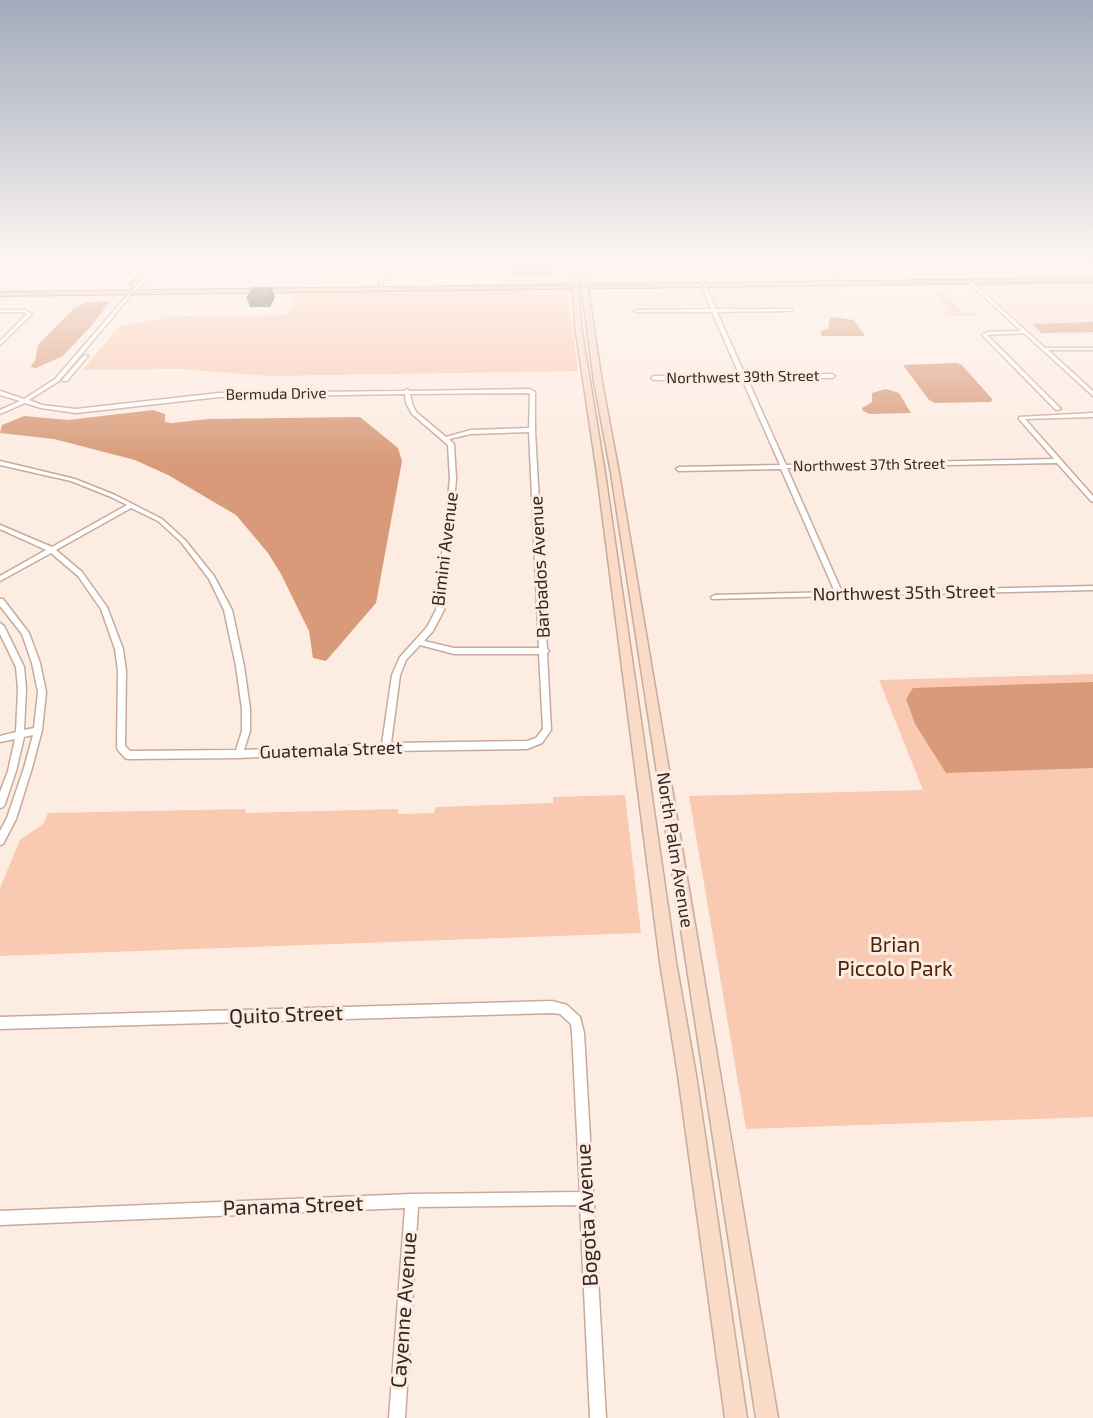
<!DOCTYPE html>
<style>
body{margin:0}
canvas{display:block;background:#fdece2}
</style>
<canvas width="1093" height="1418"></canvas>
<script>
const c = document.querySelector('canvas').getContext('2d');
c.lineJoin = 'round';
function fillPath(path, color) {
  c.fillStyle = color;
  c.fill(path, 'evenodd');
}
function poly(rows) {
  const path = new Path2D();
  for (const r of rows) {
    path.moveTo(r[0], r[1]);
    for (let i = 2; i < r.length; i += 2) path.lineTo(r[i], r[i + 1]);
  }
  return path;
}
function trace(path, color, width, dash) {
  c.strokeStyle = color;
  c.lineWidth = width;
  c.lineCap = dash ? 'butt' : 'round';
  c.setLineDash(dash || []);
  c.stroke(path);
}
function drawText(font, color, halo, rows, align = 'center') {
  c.font = font + ' "Exo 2",sans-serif';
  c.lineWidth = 6;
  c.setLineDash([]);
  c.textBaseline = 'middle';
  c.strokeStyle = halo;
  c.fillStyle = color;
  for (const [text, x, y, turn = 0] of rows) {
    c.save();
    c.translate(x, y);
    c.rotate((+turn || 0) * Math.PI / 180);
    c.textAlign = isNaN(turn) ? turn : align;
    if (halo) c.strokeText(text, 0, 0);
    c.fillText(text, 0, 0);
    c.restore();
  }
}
const built = poly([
 [387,265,504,265,504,280,381,281],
 [906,265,1093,265,1093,273,916,276],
 [1058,283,1093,284,1093,334,1033,335,980,284],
 [831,287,845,306,633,306,626,308,626,311,608,310,607,292]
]);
const green = poly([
 [560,291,567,293,578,371,269,376,180,369,82,370,120,326,177,316,288,315,297,294],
 [934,292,944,292,964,313,977,313,979,316,947,316,944,312,939,313,951,311],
 [1093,674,1093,1117,746,1129,689,796,923,790,879,680],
 [625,795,641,933,0,956,0,888,20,840,43,824,48,813,246,809,245,813,398,809,398,814,434,813,436,807,553,803,553,797]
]);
const water = poly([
 [510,265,561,265,555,275,512,275],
 [110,301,93,324,63,356,36,368,30,367,35,361,38,345,74,308,87,302],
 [834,317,854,320,865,336,822,336,820,331,828,329,830,318],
 [1093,322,1093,332,1042,333,1033,324],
 [957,363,962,365,993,400,990,402,935,403,929,400,903,365],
 [886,389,899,393,911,413,870,414,863,411,862,408,872,402,872,393],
 [153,410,165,414,165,422,172,423,208,419,360,417,398,448,402,461,376,603,326,661,313,658,309,631,281,574,268,553,236,515,168,475,135,460,54,439,0,433,2,425,24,416,68,420],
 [1093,682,1093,768,946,773,915,724,906,699,913,688]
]);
const canal = poly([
 [145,265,150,265,132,286,128,286,128,284,145,265]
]);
const minor = poly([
 [154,265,158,265,148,280,133,293,59,381,29,400,42,405,76,409,219,393,404,391,407,389,410,391,530,389,535,392,535,430,547,649,549,651,547,653,551,730,542,743,527,749,386,751,239,758,128,759,125,758,118,750,117,747,118,671,115,649,101,609,78,576,51,553,0,581,0,576,46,550,0,529,0,525,52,547,127,505,111,497,71,481,0,465,0,461,75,479,115,495,162,519,185,540,214,576,232,610,244,666,250,709,250,731,244,750,382,744,392,675,400,657,427,627,436,610,450,479,448,445,412,414,406,403,405,394,219,397,76,413,41,408,25,403,0,414,0,410,20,401,0,395,0,391,24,399,55,379,131,291,145,278,154,265],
 [529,393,530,394,529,428,471,430,446,437,416,412,412,403,410,394,529,393],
 [529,432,539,648,454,648,424,641,433,631,444,610,456,479,454,444,449,439,471,434,529,432],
 [131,508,158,521,181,542,209,579,224,610,236,666,242,709,242,731,236,750,130,751,125,746,126,671,123,649,107,607,82,572,56,550,131,508],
 [420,645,454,654,539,654,543,729,536,738,527,741,391,743,400,675,406,660,420,645],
 [385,265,389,265,382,286,379,287,385,265],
 [632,265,636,265,639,269,651,275,654,283,652,283,648,277,636,271,632,265],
 [684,265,688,265,689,267,695,269,699,268,698,265,702,265,703,269,695,271,687,269,684,265],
 [823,265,830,266,842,284,840,284,828,268,823,265],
 [700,280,703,281,716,309,790,309,792,310,790,311,717,312,745,375,832,374,835,376,832,378,747,378,786,465,1054,459,1019,419,1019,417,1093,413,1093,417,1025,419,1093,496,1093,502,1091,501,1057,463,787,468,842,592,1093,586,1093,590,712,599,711,597,715,595,835,592,781,469,679,471,676,469,679,467,780,465,742,379,654,380,651,378,654,376,740,376,712,312,636,312,634,311,636,310,711,309,700,280],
 [968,280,970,280,1045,348,1093,348,1093,350,1048,350,1093,391,1093,396,1024,333,987,335,1061,409,1056,410,982,335,987,332,1021,331,968,282,968,280],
 [0,310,25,310,32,314,0,345,0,341,27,314,24,312,0,312,0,310],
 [84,355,88,356,67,381,63,381,63,379,84,355],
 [0,599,3,599,29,633,40,663,46,692,42,730,32,768,16,819,3,844,0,845,0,831,7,818,24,768,33,735,24,737,16,771,5,804,3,807,0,808,0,792,8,771,15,739,0,742,0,736,16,732,18,689,16,667,0,634,0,623,4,626,24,667,26,689,24,730,34,728,38,692,32,663,22,634,0,606,0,599],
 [552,1001,567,1005,580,1017,584,1033,606,1418,590,1418,580,1205,418,1207,405,1418,389,1418,405,1208,0,1225,0,1211,412,1194,580,1192,572,1033,571,1024,560,1014,552,1013,0,1029,0,1017,552,1001]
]);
const secondary = poly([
 [580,265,586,265,578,282,581,326,605,473,676,962,696,1075,747,1418,725,1418,678,1075,660,962,597,473,575,326,572,282,580,265],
 [591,265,597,265,587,282,602,382,619,473,778,1418,756,1418,611,473,594,382,581,282,591,265]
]);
const primary = poly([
 [1093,278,1093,282,0,296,0,292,1093,278]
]);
const wall = poly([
 [275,297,270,307,250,307,247,298]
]);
const shadedWall = poly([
 [272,288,275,297,270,307,267,298]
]);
const building = poly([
 [254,288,272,288,267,298,247,298,254,288]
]);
const farStreetnames = [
 ["Northwest 39th Street",743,377,-1],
 ["Bermuda Drive",276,394,-1],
 ["Northwest 37th Street",869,465,-1]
];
const streetNames = [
 ["Bimini Avenue",445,549,-83],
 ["Barbados Avenue",540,567,-93],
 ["Northwest 35th Street",904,593,-1],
 ["Guatemala Street",331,750,-2],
 ["North Palm Avenue",675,850,81]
];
const nearParknames = [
 ["Brian",895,945],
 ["Piccolo Park",895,969]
];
const nearStreetnames = [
 ["Quito Street",286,1015,-2],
 ["Panama Street",293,1206,-2],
 ["Bogota Avenue",587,1215,-93],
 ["Cayenne Avenue",404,1310,-86]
];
fillPath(built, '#fbdece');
fillPath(green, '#f9cab1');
fillPath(water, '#d89a78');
fillPath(canal, '#d89a78');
trace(minor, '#c6ab9c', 3);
trace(secondary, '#c6ab9c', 3);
trace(primary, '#ad6539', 2);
fillPath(minor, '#fff');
fillPath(secondary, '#fadbc8');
fillPath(primary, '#f5b690');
fillPath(wall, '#4d392e');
fillPath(shadedWall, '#3f2e26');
fillPath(building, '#5a4236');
trace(building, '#3f2e26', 1.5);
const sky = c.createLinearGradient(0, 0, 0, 464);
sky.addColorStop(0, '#a1aabb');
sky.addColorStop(0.57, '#fef6f2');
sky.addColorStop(1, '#fef6f200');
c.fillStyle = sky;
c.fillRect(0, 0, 1093, 464);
drawText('15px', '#322822', '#fdece2', farStreetnames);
drawText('18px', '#322822', '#fdece2', streetNames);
drawText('21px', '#4c240a', '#fdece2', nearParknames);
drawText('21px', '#322822', '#fdece2', nearStreetnames);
</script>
